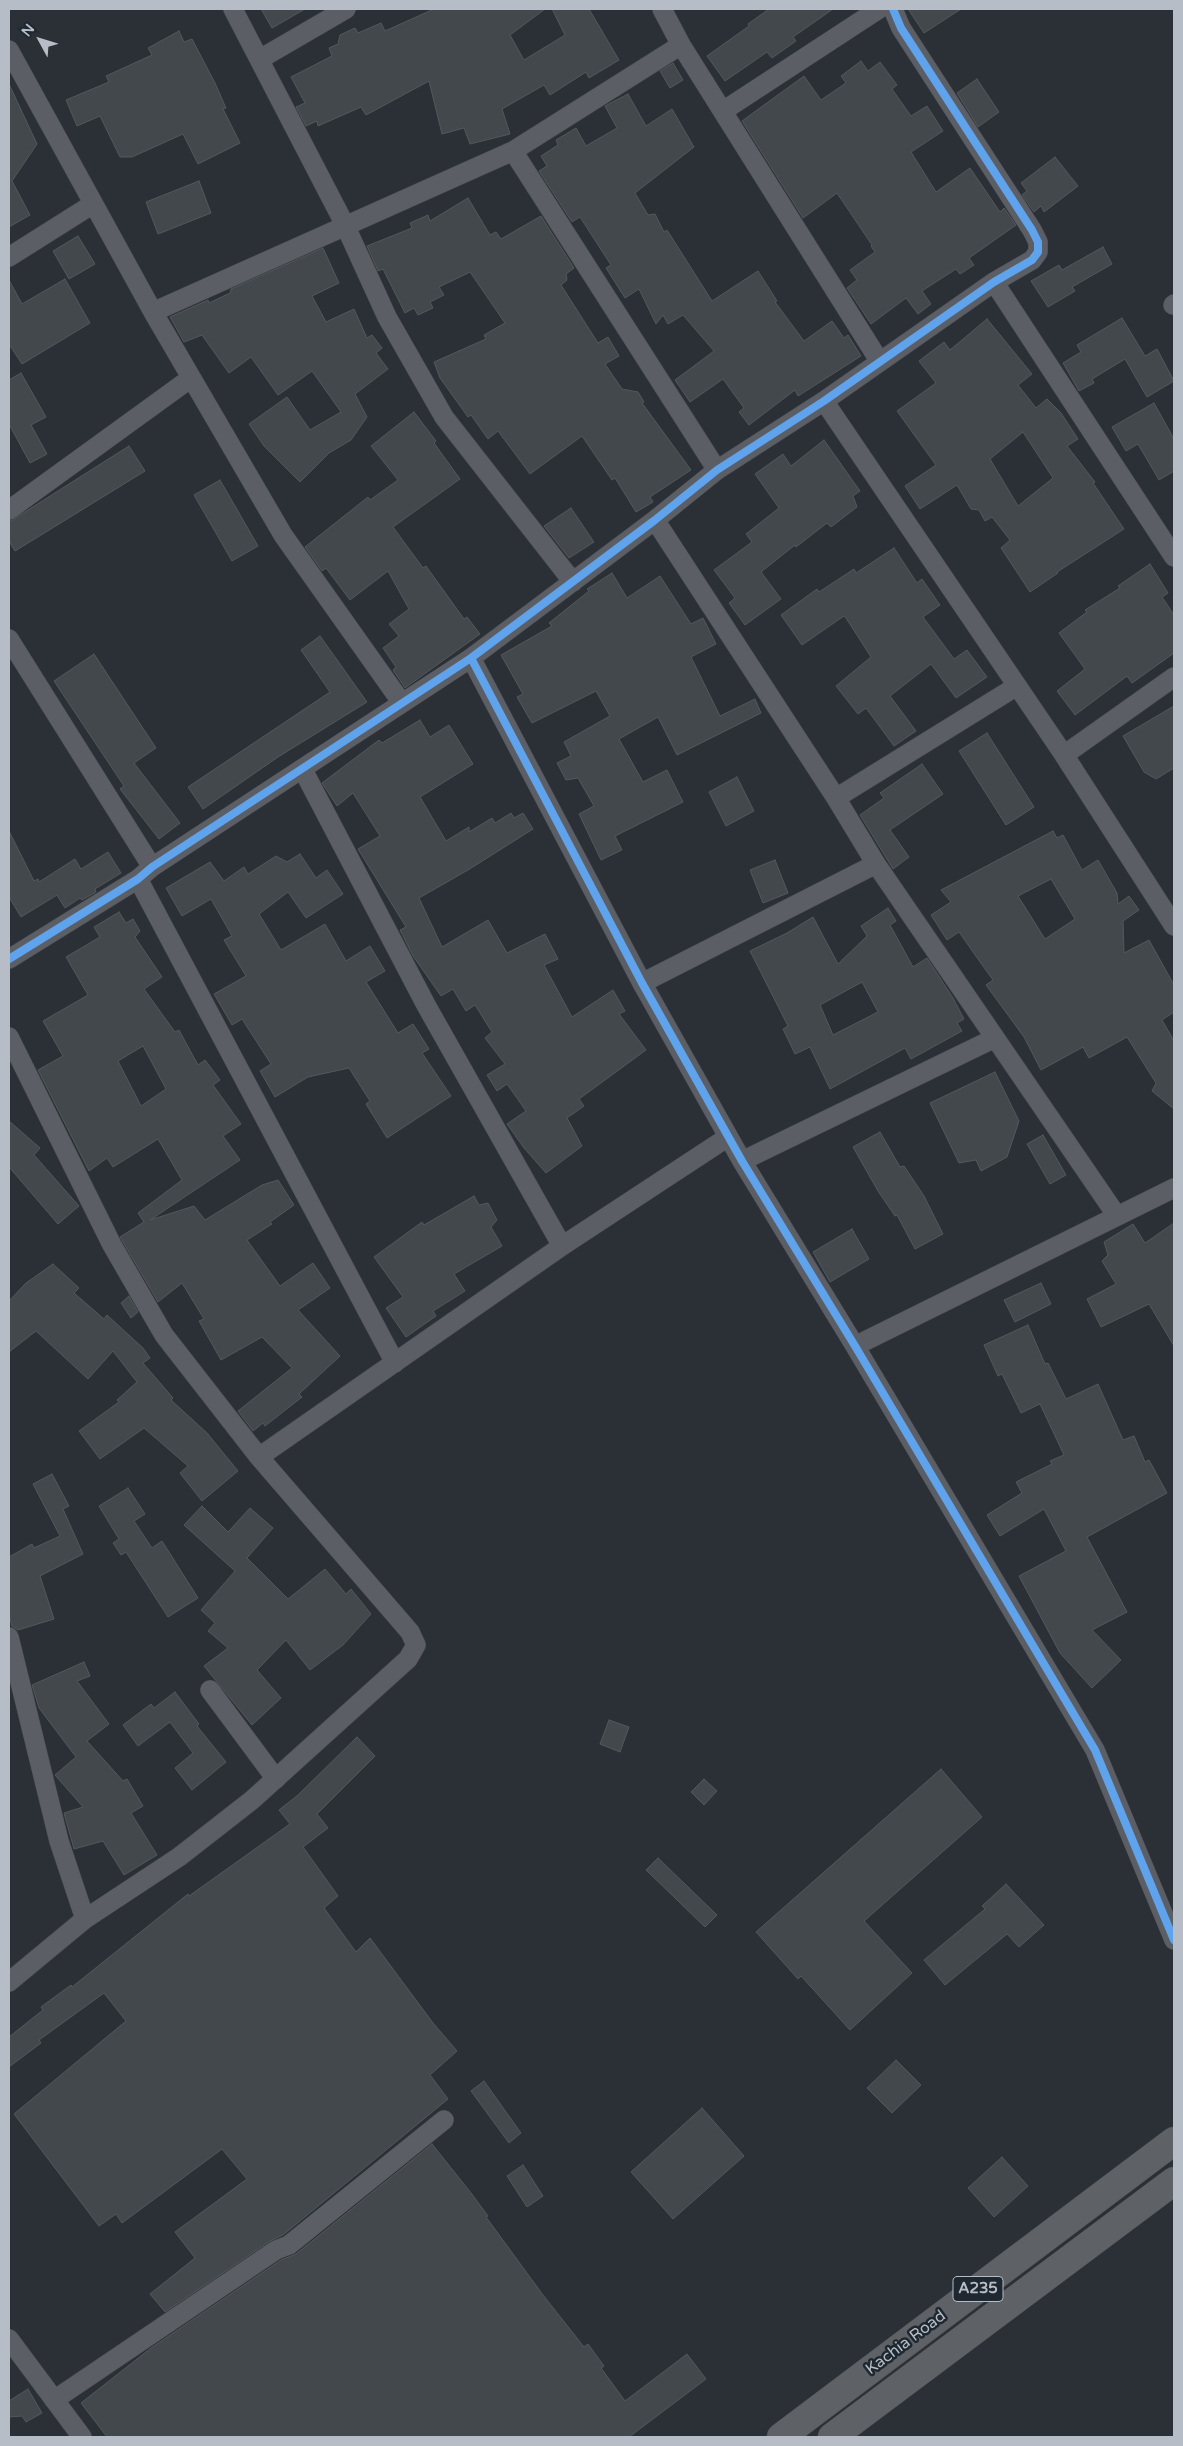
<!DOCTYPE html>
<style>
body{margin:0}
#map{position:relative;width:1183px;height:2446px;overflow:hidden;background:#2b3036;font-family:"Varela Round",sans-serif}
canvas{display:block}
.frame{position:absolute;inset:0;border:10px solid #b6bdc7;pointer-events:none}
.north{position:absolute;left:15px;top:15px;width:50px;height:50px;-webkit-text-stroke:4px #1f2730;paint-order:stroke;rotate:309deg;font-size:14px;font-weight:700;line-height:20px;text-align:center;color:#b6bdc7}
.north::after{content:'';display:block;margin:auto;width:18px;height:22px;background:#b6bdc7;clip-path:polygon(50% 0,100% 100%,50% 72%,0 100%)}
</style>
<div id="map">
<canvas width="1183" height="2446"></canvas>
<div class="frame"></div>
<div class="north">N</div>
</div>
<script>
const c = document.querySelector('canvas').getContext('2d');
c.lineJoin = 'round';
function fillPath(path, color) {
  c.fillStyle = color;
  c.fill(path, 'evenodd');
}
function poly(rows) {
  const path = new Path2D();
  for (const r of rows) {
    path.moveTo(r[0], r[1]);
    for (let i = 2; i < r.length; i += 2) path.lineTo(r[i], r[i + 1]);
  }
  return path;
}
function trace(path, color, width, dash) {
  c.strokeStyle = color;
  c.lineWidth = width;
  c.lineCap = dash ? 'butt' : 'round';
  c.setLineDash(dash || []);
  c.stroke(path);
}
function drawText(font, color, halo, rows, align = 'center') {
  c.font = font + ' "Varela Round",sans-serif';
  c.lineWidth = 5;
  c.setLineDash([]);
  c.textBaseline = 'middle';
  c.strokeStyle = halo;
  c.fillStyle = color;
  for (const [text, x, y, turn = 0] of rows) {
    c.save();
    c.translate(x, y);
    c.rotate((+turn || 0) * Math.PI / 180);
    c.textAlign = isNaN(turn) ? turn : align;
    if (halo) c.strokeText(text, 0, 0);
    c.fillText(text, 0, 0);
    c.restore();
  }
}
const building = poly([
 [261,9,305,9,272,28,261,9],
 [434,9,545,9,510,35,524,60,565,35,552,9,589,9,619,60,589,78,586,72,550,95,544,85,502,109,510,134,470,144,464,128,442,134,429,81,366,115,361,107,318,126,317,121,306,126,296,107,305,103,291,77,332,56,329,48,338,44,340,35,355,28,358,33,381,23,385,31,434,9],
 [769,9,833,9,793,37,796,41,772,58,767,52,725,81,707,56,749,26,748,24,769,9],
 [908,9,961,9,924,33,908,9],
 [179,31,184,42,192,39,215,83,226,108,223,109,240,143,198,164,183,134,132,157,120,157,100,116,77,126,66,100,109,82,106,76,152,55,148,48,179,31],
 [861,61,868,71,880,62,897,85,892,89,911,116,927,106,943,131,911,152,936,192,970,168,1000,212,1004,208,1016,225,969,258,974,265,960,274,956,269,922,291,931,304,918,314,906,298,871,324,847,288,857,280,850,270,875,252,871,246,872,245,837,193,803,218,742,121,804,76,821,100,846,83,841,76,861,61],
 [673,63,683,80,670,88,660,71,673,63],
 [977,79,999,112,978,127,957,93,977,79],
 [9,84,37,144,12,181,30,215,9,227,9,84],
 [628,94,646,126,672,109,694,147,635,193,648,215,655,214,664,232,667,230,712,301,758,271,777,301,775,302,804,341,832,321,844,338,848,335,861,356,798,396,795,390,749,425,739,412,744,408,723,379,690,402,675,380,714,351,683,315,668,324,663,315,656,324,639,289,625,298,606,268,611,265,580,217,572,222,539,171,547,166,541,156,558,145,556,140,576,128,586,146,617,128,605,106,628,94],
 [1055,157,1078,186,1044,212,1041,206,1034,212,1022,195,1027,191,1021,183,1055,157],
 [199,181,211,213,158,234,146,202,199,181],
 [468,198,490,235,496,232,501,239,541,216,574,268,566,274,567,280,561,285,598,343,608,337,619,356,605,364,622,389,638,392,644,402,642,403,691,470,650,497,653,502,636,512,615,478,612,480,582,436,530,474,498,431,488,439,471,415,468,417,440,378,434,362,486,339,484,335,505,323,470,272,439,287,444,295,430,302,433,308,418,315,414,308,405,313,383,269,378,271,367,246,412,228,410,223,428,215,430,221,468,198],
 [78,236,95,264,69,279,53,251,78,236],
 [1103,247,1112,264,1072,287,1075,291,1048,307,1031,281,1059,265,1062,270,1103,247],
 [323,248,339,283,312,296,326,322,354,309,367,338,372,335,382,348,376,353,388,369,355,394,367,417,351,440,329,453,300,482,264,446,249,424,287,397,310,430,341,412,312,371,278,395,251,357,229,373,202,335,184,342,170,317,208,300,209,303,230,293,231,289,323,248],
 [65,279,90,323,22,364,9,344,9,280,22,304,65,279],
 [1122,318,1145,356,1157,349,1174,381,1147,397,1125,359,1092,379,1094,383,1079,391,1063,363,1081,352,1077,345,1122,318],
 [987,319,1032,374,1018,385,1036,408,1047,399,1061,413,1078,439,1067,446,1095,482,1093,483,1124,529,1057,572,1058,573,1030,592,1001,548,1010,540,992,517,985,521,979,510,971,509,957,485,920,509,905,486,936,465,897,411,936,383,919,361,944,342,950,350,987,319],
 [1023,432,1053,478,1018,506,990,459,1023,432],
 [21,373,46,417,31,425,47,454,30,463,9,424,9,380,21,373],
 [1154,403,1174,439,1174,471,1159,480,1138,444,1126,451,1112,427,1154,403],
 [414,412,436,441,434,443,460,479,393,527,423,568,426,566,464,619,467,617,480,634,405,688,393,670,396,667,383,648,399,636,389,624,409,609,388,571,350,600,326,568,322,571,305,547,368,497,370,500,398,480,371,446,414,412],
 [824,440,860,491,853,496,857,507,831,527,827,523,796,547,795,545,761,572,781,599,745,625,729,603,735,598,714,570,752,542,746,534,779,508,755,474,783,454,791,466,824,440],
 [129,446,145,471,15,551,9,541,9,522,129,446],
 [220,480,258,546,232,561,194,495,220,480],
 [571,508,594,542,569,558,544,526,571,508],
 [894,548,917,583,922,579,940,605,923,617,954,659,967,650,987,677,956,698,931,664,890,696,916,731,894,746,866,708,858,714,836,686,871,657,846,618,844,616,802,645,781,615,817,589,819,592,854,569,856,573,894,548],
 [1150,564,1168,593,1162,597,1174,615,1174,653,1132,683,1127,676,1075,715,1057,691,1085,669,1059,633,1087,612,1085,610,1120,588,1118,586,1150,564],
 [612,573,627,598,660,576,691,624,703,618,716,644,691,657,720,716,755,699,761,713,677,755,658,717,619,739,643,782,667,770,683,802,615,836,622,850,601,860,579,814,594,806,578,778,566,780,557,763,571,756,564,742,610,716,596,691,532,723,517,697,523,694,501,655,552,626,549,623,589,591,587,589,612,573],
 [320,636,367,702,278,757,203,809,188,787,330,692,301,650,320,636],
 [94,654,156,748,134,763,180,823,159,839,120,789,124,786,54,681,94,654],
 [1174,706,1174,768,1156,779,1144,772,1123,736,1174,706],
 [420,720,430,737,449,725,473,764,420,797,446,841,469,827,469,832,492,818,495,823,511,813,514,818,523,813,533,829,468,870,419,898,442,947,488,920,507,953,545,934,558,959,544,965,572,1017,613,990,625,1011,619,1014,646,1050,579,1099,584,1106,567,1118,582,1146,546,1173,524,1148,507,1124,526,1111,507,1084,497,1091,487,1075,505,1064,485,1038,492,1032,475,1005,466,1011,453,989,441,996,413,956,400,930,406,927,358,849,380,836,353,793,337,806,322,783,379,740,382,743,420,720],
 [987,733,1034,807,1006,825,959,751,987,733],
 [922,764,943,794,890,830,909,857,893,869,860,815,884,798,880,793,922,764],
 [737,777,754,811,726,826,709,792,737,777],
 [9,831,34,881,38,879,39,882,75,859,81,869,108,852,121,873,95,889,96,892,82,900,80,898,65,908,57,895,21,917,9,897,9,831],
 [1053,831,1057,838,1063,835,1082,870,1098,860,1117,893,1118,904,1129,896,1139,910,1123,921,1124,953,1149,940,1174,985,1174,1012,1162,1020,1174,1041,1174,1109,1152,1091,1156,1083,1127,1037,1089,1058,1083,1047,1041,1070,1024,1037,986,985,993,980,978,959,959,932,947,940,931,915,951,902,941,890,1053,831],
 [1051,879,1075,919,1045,939,1018,896,1051,879],
 [300,854,316,878,327,870,343,894,306,918,288,892,259,914,281,950,325,924,346,961,370,946,385,971,366,982,398,1033,413,1024,429,1049,422,1053,451,1096,387,1138,366,1104,370,1101,349,1068,308,1077,275,1097,260,1071,271,1064,242,1019,232,1025,214,994,246,976,224,940,232,936,211,899,182,916,166,888,210,862,224,881,244,867,248,874,276,856,287,862,300,854],
 [775,860,788,893,763,903,750,870,775,860],
 [888,908,896,921,890,925,913,967,927,958,953,998,964,1019,957,1023,962,1031,911,1059,905,1048,830,1089,810,1047,795,1054,783,1029,788,1026,750,951,787,933,813,917,838,964,867,936,861,926,888,908],
 [862,982,878,1012,833,1035,820,1005,862,982],
 [119,912,126,923,133,919,140,931,135,937,162,977,144,989,175,1032,179,1030,198,1065,205,1060,220,1080,213,1085,241,1124,223,1136,240,1160,150,1220,194,1206,205,1220,262,1185,278,1180,294,1205,270,1222,272,1224,247,1240,280,1286,313,1263,330,1288,298,1310,340,1356,299,1394,302,1397,265,1426,263,1423,253,1431,238,1411,292,1368,262,1337,221,1360,199,1321,204,1319,182,1283,158,1302,120,1237,144,1222,138,1213,182,1180,158,1139,113,1167,107,1158,89,1171,38,1070,63,1056,43,1021,88,995,66,957,100,937,94,927,119,912],
 [143,1046,166,1089,141,1106,118,1061,143,1046],
 [995,1072,1019,1121,1007,1157,981,1171,976,1160,959,1163,930,1103,995,1072],
 [9,1121,40,1148,34,1155,79,1206,58,1224,9,1167,9,1121],
 [880,1132,900,1167,904,1166,924,1196,943,1234,915,1249,897,1215,895,1216,878,1191,853,1147,880,1132],
 [1043,1135,1066,1175,1050,1184,1027,1144,1043,1135],
 [474,1196,479,1205,488,1203,497,1220,491,1227,502,1246,454,1274,465,1291,433,1311,436,1316,406,1337,386,1308,403,1297,374,1257,422,1222,424,1225,474,1196],
 [1174,1223,1174,1346,1149,1304,1101,1327,1087,1299,1116,1284,1102,1261,1108,1255,1104,1242,1133,1224,1145,1243,1174,1223],
 [852,1229,869,1259,830,1282,813,1252,852,1229],
 [53,1264,79,1288,74,1293,104,1319,107,1315,143,1348,150,1358,143,1363,173,1398,171,1400,207,1433,238,1471,202,1501,180,1473,188,1466,144,1428,100,1459,79,1431,119,1402,117,1400,137,1382,113,1351,88,1379,36,1331,9,1352,9,1301,26,1283,53,1264],
 [1041,1283,1051,1304,1015,1322,1004,1300,1041,1283],
 [129,1296,138,1312,131,1318,121,1303,129,1296],
 [1028,1325,1045,1364,1048,1363,1066,1399,1098,1384,1123,1440,1134,1436,1145,1462,1149,1460,1167,1493,1087,1537,1127,1612,1092,1630,1121,1660,1092,1688,1060,1653,1019,1576,1066,1551,1044,1509,1000,1536,987,1515,1022,1493,1016,1482,1052,1464,1050,1461,1064,1455,1040,1404,1021,1413,1002,1374,998,1376,984,1345,1028,1325],
 [52,1474,69,1506,63,1509,83,1554,40,1576,54,1619,18,1630,12,1626,9,1615,9,1557,32,1544,34,1548,60,1536,33,1484,52,1474],
 [128,1488,145,1514,134,1521,152,1548,162,1541,198,1598,168,1617,126,1552,121,1555,113,1543,119,1539,99,1506,128,1488],
 [202,1506,228,1532,250,1508,273,1528,247,1558,288,1599,325,1569,346,1594,351,1589,371,1614,343,1645,310,1670,286,1640,257,1670,281,1698,252,1725,204,1666,228,1648,208,1631,215,1623,201,1610,235,1571,184,1525,202,1506],
 [84,1662,90,1676,77,1681,109,1724,87,1741,123,1781,127,1779,143,1806,131,1813,157,1855,124,1875,103,1841,74,1849,64,1813,83,1807,55,1775,76,1757,39,1708,32,1685,84,1662],
 [175,1692,199,1724,197,1726,226,1762,192,1790,175,1768,193,1753,170,1722,138,1746,123,1725,151,1704,154,1708,175,1692],
 [609,1720,629,1727,620,1752,600,1744,609,1720],
 [357,1737,375,1756,317,1814,328,1828,303,1847,338,1896,324,1908,356,1952,370,1938,433,2023,457,2051,430,2075,448,2099,283,2235,270,2241,165,2312,150,2294,195,2258,175,2232,247,2179,222,2149,122,2223,116,2214,99,2226,14,2114,126,2021,104,1993,39,2040,41,2043,9,2067,9,2037,43,2010,41,2007,71,1985,72,1987,188,1894,189,1896,290,1824,279,1810,298,1795,357,1737],
 [941,1769,982,1817,864,1921,912,1973,850,2030,801,1976,798,1979,756,1932,941,1769],
 [704,1779,717,1791,704,1805,691,1792,704,1779],
 [658,1858,717,1915,705,1927,646,1870,658,1858],
 [1006,1884,1044,1925,1019,1947,1007,1934,945,1985,924,1960,985,1909,982,1906,1006,1884],
 [896,2060,921,2085,892,2113,867,2088,896,2060],
 [484,2081,521,2133,509,2143,471,2091,484,2081],
 [702,2108,744,2156,673,2219,631,2172,702,2108],
 [432,2144,471,2193,488,2216,486,2217,543,2295,584,2347,588,2344,604,2366,601,2368,625,2401,687,2354,706,2379,629,2437,107,2437,81,2403,151,2348,281,2260,296,2254,432,2144],
 [1002,2157,1028,2186,994,2217,968,2188,1002,2157],
 [523,2165,543,2196,527,2207,507,2176,523,2165],
 [28,2389,42,2413,26,2422,22,2416,9,2417,9,2401,28,2389]
]);
const minor = poly([
 [233,9,345,225,387,317,444,417,573,582],
 [662,9,681,45,880,362],
 [9,50,153,312,283,535,402,703],
 [260,59,346,9],
 [723,111,879,9],
 [513,151,717,470],
 [9,257,93,204],
 [994,282,1174,557],
 [1173,305,1174,304],
 [153,312,513,151,681,45],
 [824,401,1064,755,1174,926],
 [9,510,191,378],
 [655,520,836,798,876,864,1117,1216],
 [9,639,152,867],
 [471,658,642,983,742,1161,855,1346,1095,1750,1174,1940],
 [1064,755,1174,677],
 [303,770,426,1005,562,1246],
 [836,798,1017,686],
 [138,879,395,1363],
 [9,959,138,879,152,867,471,658,655,520,717,470,824,401,994,282,1032,260,1038,252,1038,242,1032,230,901,28,893,9],
 [642,983,876,864],
 [9,1037,112,1245,164,1335,259,1457,410,1632,416,1645,408,1659,252,1800,179,1857,85,1919,9,1982],
 [742,1161,995,1038],
 [855,1346,1174,1188],
 [259,1457,562,1246,728,1137],
 [9,1637,59,1841,85,1919],
 [210,1690,276,1779],
 [9,2339,82,2437],
 [54,2400,276,2250,289,2245,444,2120]
]);
const trunk = poly([
 [781,2437,1174,2141],
 [832,2437,1174,2181]
]);
const cycleway = poly([
 [471,658,642,983,742,1161,855,1346,1095,1750,1174,1940],
 [9,959,138,879,152,867,471,658,655,520,717,470,824,401,994,282,1032,260,1038,252,1038,242,1032,230,901,28,893,9]
]);
const shields = [
 [978,2289,50]
];
const shieldNames = [
 ["A235",978,2289]
];
const streetNames = [
 ["Kachia Road",906,2343,-37]
];
fillPath(building, '#43484d');
trace(building, '#53585d', 1);
trace(minor, '#494c51', 20);
trace(trunk, '#484c51', 29);
trace(minor, '#5b5f65', 19);
trace(trunk, '#5e6266', 28);
trace(cycleway, '#60a3ed', 8);
for (const [x, y, w] of shields) {
  const box = new Path2D();
  box.roundRect(x - w / 2, y - 12.5, w, 25, 4);
  c.fillStyle = '#1f2730';
  c.fill(box);
  trace(box, '#b6bdc7', 1);
}
drawText('bold 15px', '#b6bdc7', null, shieldNames);
drawText('16px', '#b6bdc7', '#1f2730', streetNames);
</script>
